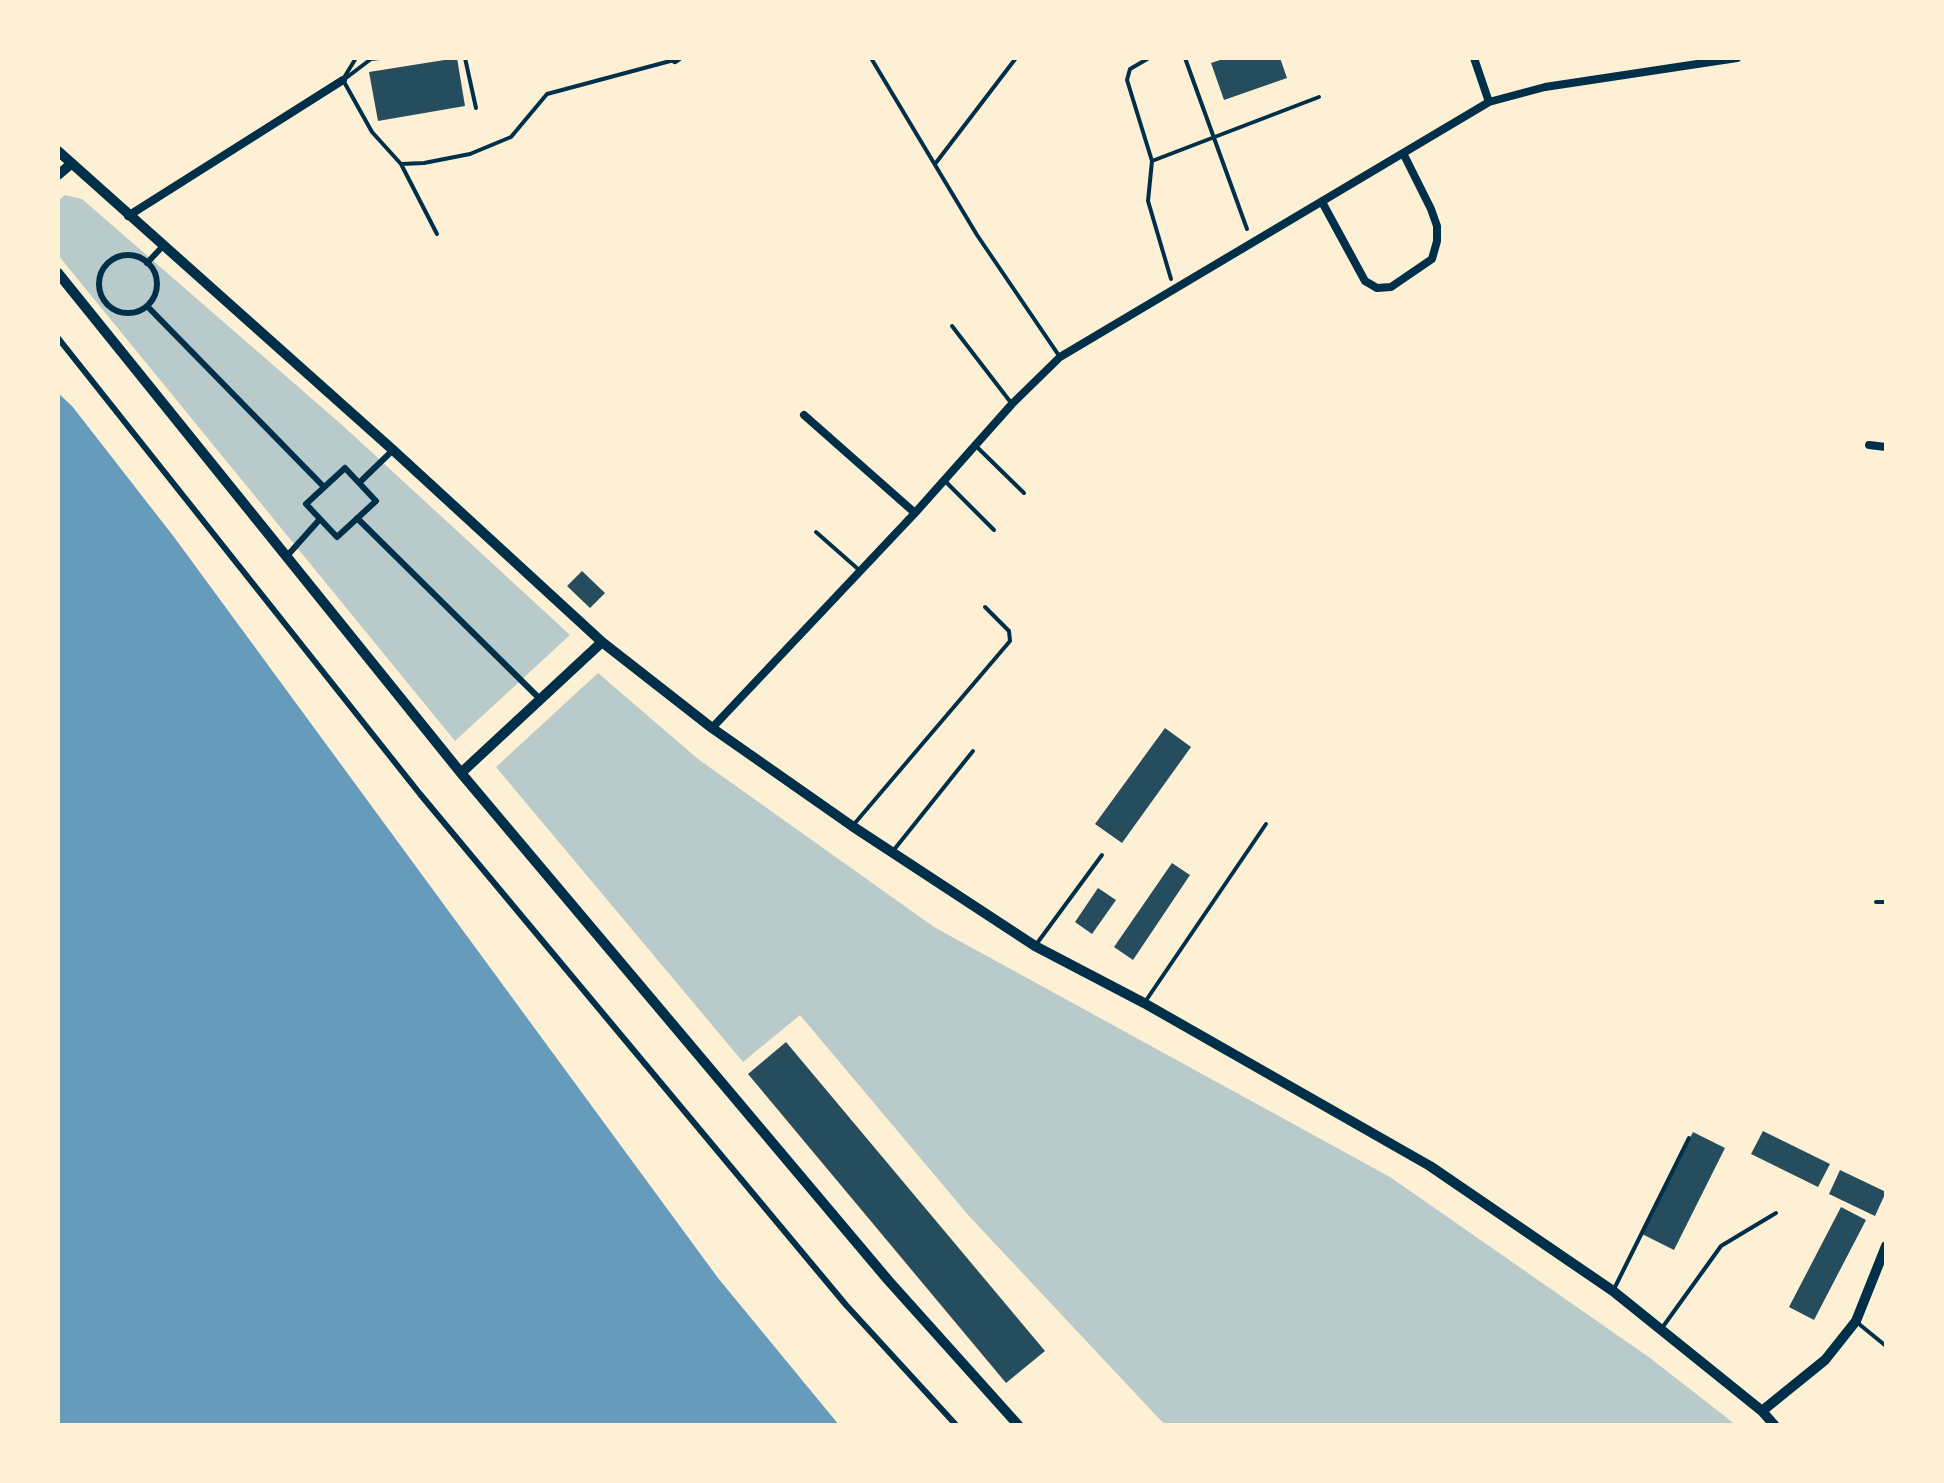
<!DOCTYPE html>
<style>
body{margin:0}
#map{position:relative;width:1944px;height:1483px;overflow:hidden;background:#fdf0d5;font-family:"PT Serif",serif}
canvas{display:block}
.frame{position:absolute;inset:0;border:60px solid #fdf0d5;pointer-events:none}
</style>
<div id="map">
<canvas width="1944" height="1483"></canvas>
<div class="frame"></div>
</div>
<script>
const c = document.querySelector('canvas').getContext('2d');
c.lineJoin = 'round';
function fillPath(path, color) {
  c.fillStyle = color;
  c.fill(path, 'evenodd');
}
function poly(rows) {
  const path = new Path2D();
  for (const r of rows) {
    if (r.length === 3) {
      path.moveTo(r[0] + r[2], r[1]);
      path.arc(r[0], r[1], r[2], 0, 2 * Math.PI);
      continue;
    }
    path.moveTo(r[0], r[1]);
    for (let i = 2; i < r.length; i += 2) path.lineTo(r[i], r[i + 1]);
  }
  return path;
}
function trace(path, color, width, dash) {
  c.strokeStyle = color;
  c.lineWidth = width;
  c.lineCap = dash ? 'butt' : 'round';
  c.setLineDash(dash || []);
  c.stroke(path);
}
const green = poly([
 [65,195,82,199,341,424,570,635,455,741,58,255,58,201],
 [598,673,698,759,934,927,1390,1177,1650,1358,1736,1425,1165,1425,969,1216,800,1015,743,1062,496,767]
]);
const water = poly([
 [58,393,72,406,174,537,718,1278,839,1425,58,1425]
]);
const building = poly([
 [457,58,465,106,378,121,369,72],
 [1226,58,1280,58,1287,78,1224,100,1211,63],
 [582,571,605,593,590,608,567,586],
 [1165,728,1191,747,1122,843,1095,824],
 [1172,863,1190,875,1133,960,1114,947],
 [1098,888,1116,900,1092,934,1075,922],
 [786,1042,1045,1351,1006,1383,748,1074],
 [1763,1131,1830,1164,1818,1187,1751,1154],
 [1693,1132,1725,1148,1674,1250,1642,1234],
 [1840,1170,1886,1192,1875,1216,1829,1194],
 [1841,1207,1866,1220,1814,1320,1789,1307]
]);
const path = poly([
 [1149,58,1130,69,1127,80,1152,161,1148,201,1171,279],
 [1185,58,1247,229],
 [1152,161,1319,97]
]);
const service = poly([
 [465,58,476,108],
 [871,58,977,235,1060,357],
 [345,76,356,58],
 [346,78,371,59,380,58],
 [343,80,372,132,401,164,424,163,470,154,511,137,547,94,674,60],
 [401,164,437,234],
 [935,164,1016,58],
 [952,326,1012,404],
 [978,448,1024,493],
 [944,480,994,530],
 [816,532,858,569],
 [855,823,1010,641,1009,631,985,607],
 [893,851,973,751],
 [1876,902,1886,902],
 [1035,946,1102,855],
 [1147,999,1266,824],
 [1615,1287,1689,1138],
 [1859,1324,1886,1346],
 [1662,1328,1721,1246,1776,1213]
]);
const pedestrian = poly([
 [128,284,29],
 [147,263,163,246],
 [147,306,324,487],
 [58,338,420,794,846,1305,957,1426],
 [345,468,376,501,337,537,306,504,345,468],
 [359,483,393,450],
 [357,518,541,700],
 [287,556,320,519]
]);
const minor = poly([
 [1474,58,1489,102],
 [675,60,678,58],
 [1322,202,1365,281,1377,288,1391,287,1432,259,1437,241,1437,226,1431,209,1403,153],
 [128,216,343,80],
 [804,415,915,513],
 [1869,445,1886,447],
 [712,728,915,513,1012,404,1060,357,1489,102,1545,87,1737,58]
]);
const tertiary = poly([
 [58,151,393,450,602,642,712,728,852,826,1035,946,1144,1003,1430,1166,1613,1291,1762,1411,1775,1426],
 [58,175,71,164],
 [58,273,461,773,888,1280,1019,1426],
 [461,773,602,642],
 [1762,1411,1825,1360,1856,1321,1886,1246]
]);
fillPath(green, '#b9caca');
fillPath(water, '#669bbc');
fillPath(building, '#264d5e');
trace(path, '#003049', 4);
trace(service, '#003049', 4);
trace(pedestrian, '#003049', 6);
trace(minor, '#003049', 8);
trace(tertiary, '#003049', 10);
</script>
